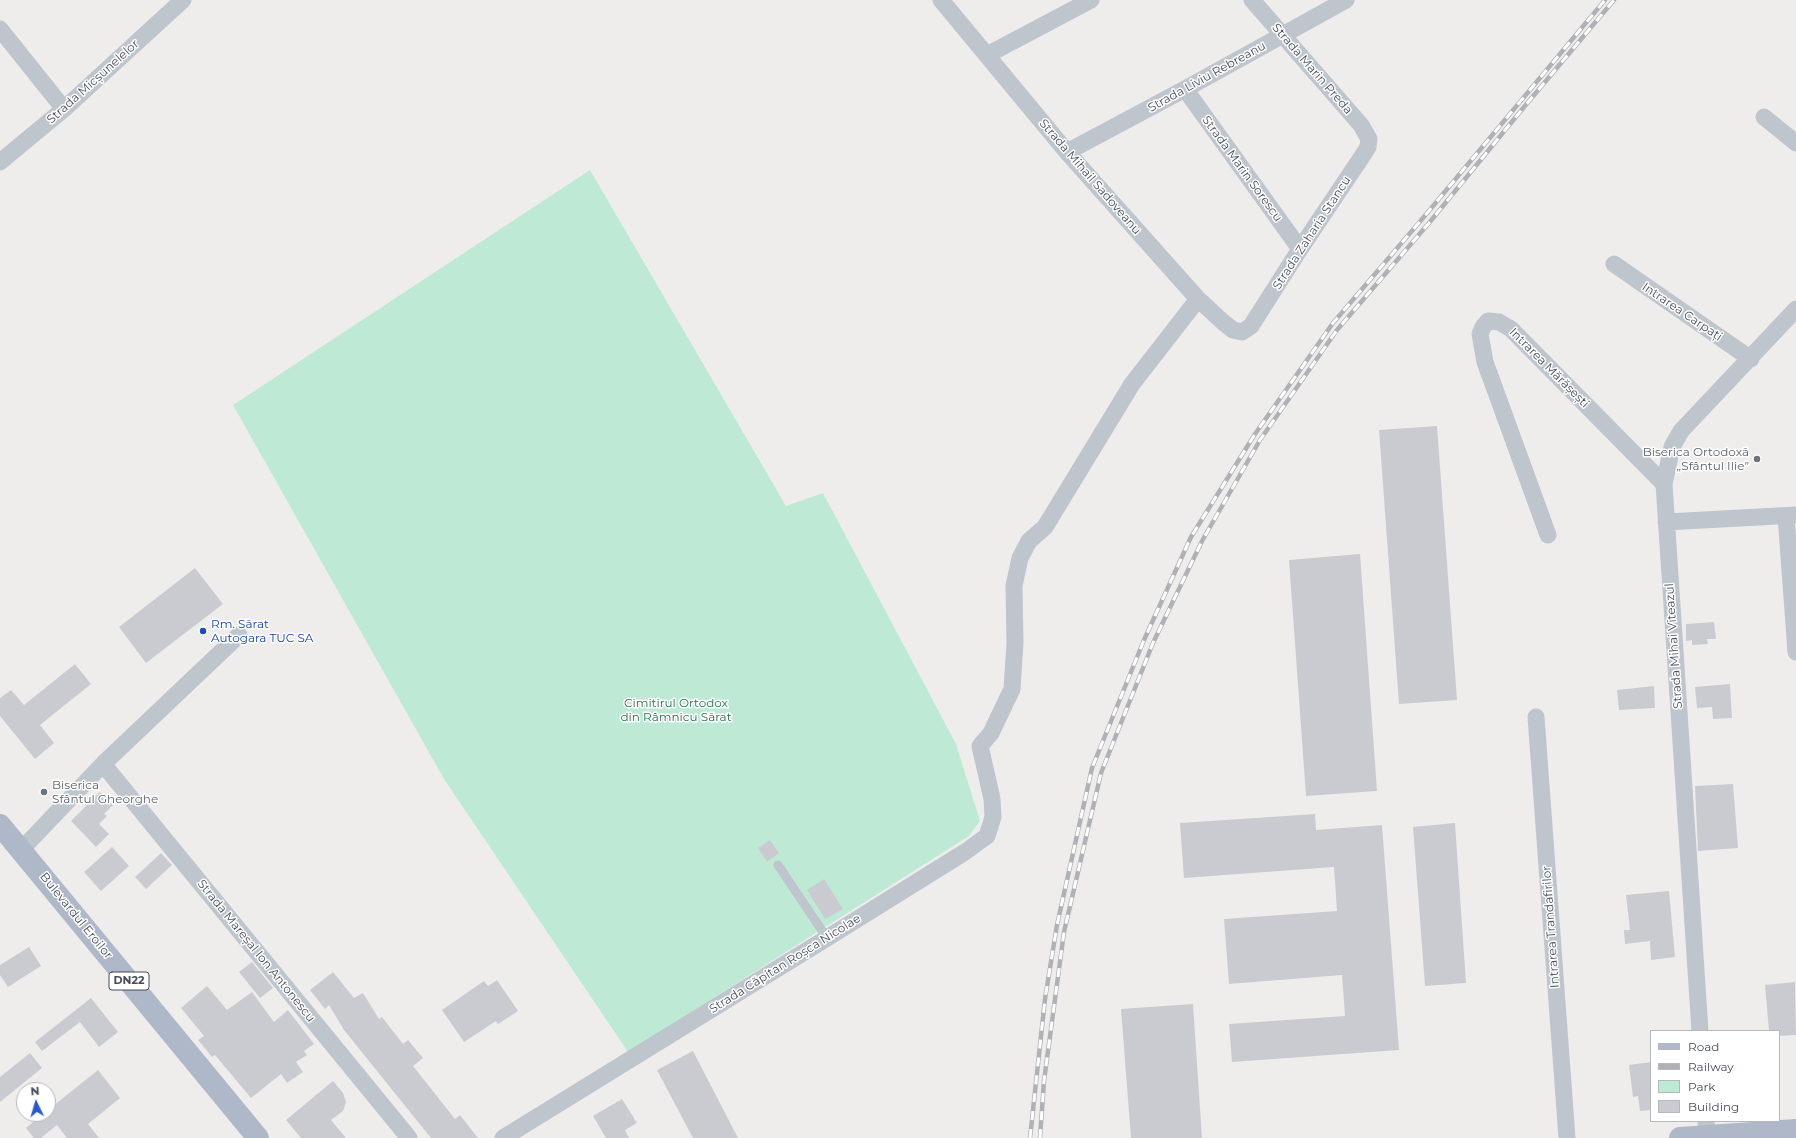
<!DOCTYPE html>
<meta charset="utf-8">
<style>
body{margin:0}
#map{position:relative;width:1796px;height:1138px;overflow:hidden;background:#efedec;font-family:Montserrat,sans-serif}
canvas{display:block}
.legend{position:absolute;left:1650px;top:1030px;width:130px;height:92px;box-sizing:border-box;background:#fff;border:1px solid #b5b8bc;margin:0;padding:5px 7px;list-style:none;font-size:12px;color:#464d58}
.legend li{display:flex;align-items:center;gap:8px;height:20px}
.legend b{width:20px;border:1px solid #b5b8bc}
.north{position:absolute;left:16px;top:1082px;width:40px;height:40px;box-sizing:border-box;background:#fff;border:1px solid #b5b8bc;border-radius:50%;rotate:355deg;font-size:11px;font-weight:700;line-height:16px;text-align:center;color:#464d58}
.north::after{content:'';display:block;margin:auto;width:14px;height:18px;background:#295acc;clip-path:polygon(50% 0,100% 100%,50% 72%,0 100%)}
</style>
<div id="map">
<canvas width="1796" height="1138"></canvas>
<ul class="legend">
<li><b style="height:5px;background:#aeb8c9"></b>Road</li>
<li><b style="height:5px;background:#afb1b6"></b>Railway</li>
<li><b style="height:11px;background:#beead5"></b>Park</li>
<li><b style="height:11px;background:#cacbd1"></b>Building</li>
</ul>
<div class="north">N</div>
</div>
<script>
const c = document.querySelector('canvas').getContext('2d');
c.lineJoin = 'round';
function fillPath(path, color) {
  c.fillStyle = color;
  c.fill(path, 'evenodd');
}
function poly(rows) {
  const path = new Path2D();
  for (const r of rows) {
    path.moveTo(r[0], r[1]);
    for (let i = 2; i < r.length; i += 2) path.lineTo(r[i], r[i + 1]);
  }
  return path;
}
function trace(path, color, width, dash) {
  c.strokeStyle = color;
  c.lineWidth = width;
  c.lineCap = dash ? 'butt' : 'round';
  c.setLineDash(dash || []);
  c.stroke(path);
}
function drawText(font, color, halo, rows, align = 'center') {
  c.font = font + ' Montserrat,sans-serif';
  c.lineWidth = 3;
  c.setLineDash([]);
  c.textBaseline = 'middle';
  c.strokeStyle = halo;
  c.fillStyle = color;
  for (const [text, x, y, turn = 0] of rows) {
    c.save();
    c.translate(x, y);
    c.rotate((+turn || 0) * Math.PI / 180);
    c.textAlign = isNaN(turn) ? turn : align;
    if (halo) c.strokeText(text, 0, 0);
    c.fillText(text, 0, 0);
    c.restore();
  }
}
const green = poly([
 [590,170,786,506,823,493,956,744,980,821,969,836,628,1052,444,779,233,405]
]);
const building = poly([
 [1437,426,1457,700,1399,704,1379,430],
 [1360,554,1377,791,1306,796,1289,560],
 [195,568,223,604,146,663,119,627],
 [1714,622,1716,639,1707,639,1708,644,1692,645,1692,640,1686,641,1686,624],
 [75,664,91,684,40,725,54,743,35,759,0,716,0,698,11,690,24,705],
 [1730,684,1732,718,1713,719,1712,707,1697,708,1695,687],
 [1654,686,1655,708,1619,710,1617,690],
 [1733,784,1738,848,1698,851,1695,786],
 [100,792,113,805,104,814,107,816,99,824,109,834,96,847,71,821],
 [1315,814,1316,830,1382,825,1399,1050,1232,1062,1229,1024,1345,1016,1342,975,1229,984,1224,919,1337,911,1334,867,1184,878,1180,823],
 [1455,823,1466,983,1425,986,1413,827],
 [770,840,779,853,767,862,758,848],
 [112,847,129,866,101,891,84,872],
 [161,853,172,865,146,889,135,877],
 [824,879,843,909,825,919,807,890],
 [1669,891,1675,957,1651,960,1650,941,1625,944,1624,930,1630,930,1626,895],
 [29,947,41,966,8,987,0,975,0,965],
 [252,962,273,988,260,998,239,972],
 [333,972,354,998,363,993,379,1019,382,1017,403,1044,408,1040,423,1058,413,1066,455,1119,460,1115,478,1138,431,1138,344,1030,329,1005,325,1009,310,990],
 [497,980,518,1011,498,1024,496,1021,464,1042,442,1010,484,981,488,986],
 [1795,982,1796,1035,1779,1036,1779,1031,1769,1031,1765,985],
 [207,986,227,1010,252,992,274,1022,288,1010,314,1044,304,1051,307,1055,296,1062,303,1072,287,1083,281,1074,251,1098,215,1055,212,1057,198,1040,204,1036,181,1008],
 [91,998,118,1032,99,1047,80,1022,42,1051,35,1042],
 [1193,1004,1202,1138,1131,1138,1121,1009],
 [693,1051,738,1138,693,1138,657,1070],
 [30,1053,42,1068,0,1102,0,1077],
 [1651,1062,1651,1110,1640,1111,1638,1096,1633,1097,1629,1065],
 [98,1070,120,1098,88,1124,99,1138,67,1138,57,1125,41,1138,34,1138,26,1128,43,1114,48,1114,48,1110],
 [333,1081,343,1093,346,1102,343,1111,331,1120,346,1138,301,1138,286,1120],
 [622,1099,637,1123,625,1130,629,1138,606,1138,593,1116]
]);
const lane = poly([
 [778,865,827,938]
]);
const street = poly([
 [941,0,1067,152,1198,299,1223,322,1233,330,1242,332,1251,326,1300,249,1363,155,1368,147,1369,139,1361,125,1252,0],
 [0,29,64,109],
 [987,55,1091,0],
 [1185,89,1300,249],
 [1764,117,1796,143],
 [1067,152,1185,89,1346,0],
 [0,162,64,109,183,0],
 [1614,264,1751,359],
 [1786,516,1796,652],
 [1666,522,1796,515],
 [1548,535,1485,362,1480,334,1483,327,1488,321,1499,322,1511,329,1664,484],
 [1536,717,1567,1138],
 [103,764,409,1138],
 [21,850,103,764,239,635],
 [1700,1031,1664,484,1672,447,1681,431,1796,309],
 [1706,1121,1707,1136],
 [503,1138,827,938,965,852,987,836,993,817,992,799,980,746,991,733,1012,689,1015,643,1014,586,1020,558,1029,541,1045,527,1132,384,1198,299]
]);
const primary = poly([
 [0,825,258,1138],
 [1680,1138,1796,1130]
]);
const rail = poly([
 [1030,1138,1045,999,1057,925,1092,768,1144,640,1191,537,1255,434,1333,323,1423,218,1605,0],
 [1040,1138,1044,1081,1064,932,1101,773,1153,643,1202,541,1260,440,1337,330,1429,223,1524,107,1614,0]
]);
const markers = [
 [1757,459,4,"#6b7280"],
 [203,631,4,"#1a4fb4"],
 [44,792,4,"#6b7280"]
];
const shields = [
 [129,981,40]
];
const shieldNames = [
 ["DN22",129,981]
];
const streetNames = [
 ["Strada Marin Preda",1312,69,49],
 ["Strada Liviu Rebreanu",1207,77,-29],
 ["Strada Micșunelelor",93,82,-42],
 ["Strada Marin Sorescu",1242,169,54],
 ["Strada Mihail Sadoveanu",1090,177,49],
 ["Strada Zaharia Stancu",1312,233,-57],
 ["Intrarea Carpați",1682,312,34],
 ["Intrarea Mărășești",1549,368,45],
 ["Strada Mihai Viteazul",1674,646,-94],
 ["Bulevardul Eroilor",76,916,51],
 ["Intrarea Trandafirilor",1551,927,-94],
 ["Strada Mareșal Ion Antonescu",256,951,51],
 ["Strada Căpitan Roșca Nicolae",785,964,-32]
];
const worshipNames = [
 ["Biserica Ortodoxă",1749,452],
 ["„Sfântul Ilie”",1749,466],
 ["Biserica",52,785,"left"],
 ["Sfântul Gheorghe",52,799,"left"]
];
const transitNames = [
 ["Rm. Sărat",211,624],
 ["Autogara TUC SA",211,638]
];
const parkNames = [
 ["Cimitirul Ortodox",676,703],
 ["din Râmnicu Sărat",676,717]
];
fillPath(green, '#beead5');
fillPath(building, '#cacbd1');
trace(lane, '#bec5cd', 9);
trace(street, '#bec5cd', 17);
trace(primary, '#aeb8c9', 22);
trace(rail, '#afb1b6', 4.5);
trace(rail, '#fff', 3, [9]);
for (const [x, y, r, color] of markers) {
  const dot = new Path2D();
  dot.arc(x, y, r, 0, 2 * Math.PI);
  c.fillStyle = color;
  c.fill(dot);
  trace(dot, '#fff', 1.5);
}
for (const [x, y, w] of shields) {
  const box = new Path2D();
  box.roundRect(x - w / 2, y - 9, w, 18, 3);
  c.fillStyle = '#fff';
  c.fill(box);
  trace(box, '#464d58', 1);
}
drawText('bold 11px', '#464d58', null, shieldNames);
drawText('12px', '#464d58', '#fff', streetNames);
drawText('12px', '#5b616d', '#fff', worshipNames, 'right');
drawText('12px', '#164399', '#fff', transitNames, 'left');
drawText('12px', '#1f7153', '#fff', parkNames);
</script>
